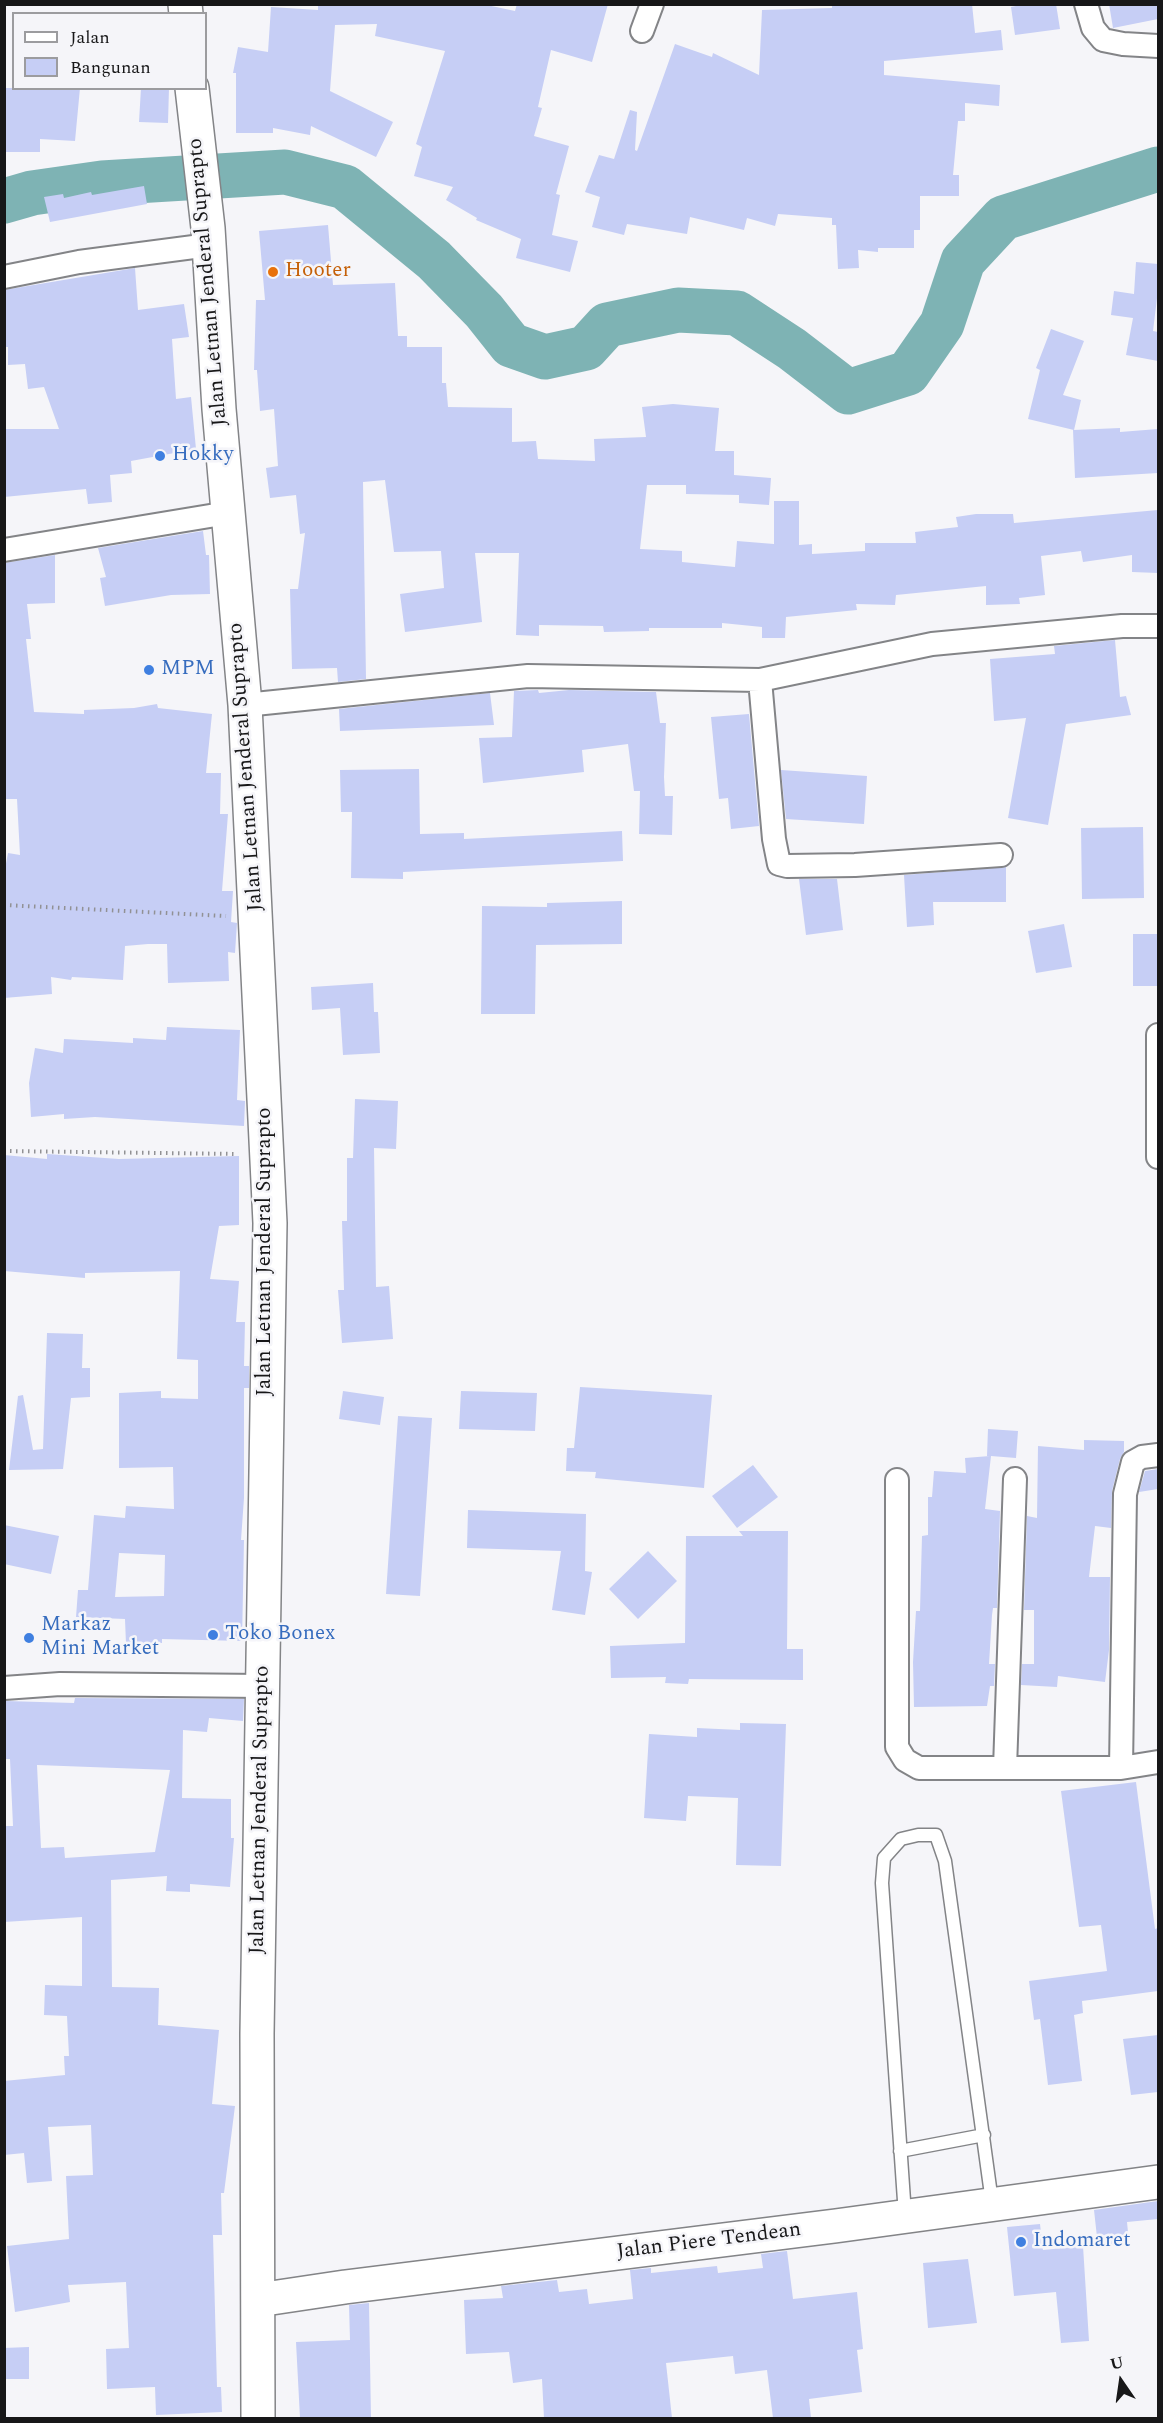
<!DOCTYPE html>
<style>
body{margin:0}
#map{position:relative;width:1163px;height:2423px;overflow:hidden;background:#f5f5f9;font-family:Spectral,serif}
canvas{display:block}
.frame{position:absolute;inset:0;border:6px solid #171718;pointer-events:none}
.legend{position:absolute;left:12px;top:12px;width:195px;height:78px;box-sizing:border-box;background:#f5f5f9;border:2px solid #9c9c9f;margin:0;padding:8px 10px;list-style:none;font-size:18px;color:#171718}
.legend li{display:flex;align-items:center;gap:12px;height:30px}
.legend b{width:30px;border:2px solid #9c9c9f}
.north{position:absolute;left:1091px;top:2351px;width:60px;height:60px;-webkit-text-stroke:4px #f5f5f9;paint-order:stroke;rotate:347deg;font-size:16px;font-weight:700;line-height:24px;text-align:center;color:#171718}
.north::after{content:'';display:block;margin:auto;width:21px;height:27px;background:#171718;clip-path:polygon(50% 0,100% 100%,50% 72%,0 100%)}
</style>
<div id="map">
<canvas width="1163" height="2423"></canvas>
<div class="frame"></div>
<ul class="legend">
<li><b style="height:8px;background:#fff"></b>Jalan</li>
<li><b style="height:16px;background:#c6cef5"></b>Bangunan</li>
</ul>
<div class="north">U</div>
</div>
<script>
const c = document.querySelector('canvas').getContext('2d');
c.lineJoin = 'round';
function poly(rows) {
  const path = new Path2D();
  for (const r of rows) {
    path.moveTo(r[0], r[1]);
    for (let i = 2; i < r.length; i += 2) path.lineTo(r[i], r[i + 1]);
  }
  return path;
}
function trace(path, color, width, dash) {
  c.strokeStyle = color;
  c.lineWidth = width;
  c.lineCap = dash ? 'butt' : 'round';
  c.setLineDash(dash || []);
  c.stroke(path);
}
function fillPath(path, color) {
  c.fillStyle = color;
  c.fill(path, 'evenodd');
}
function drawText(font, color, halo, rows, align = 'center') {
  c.font = font + ' Spectral,serif';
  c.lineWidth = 5;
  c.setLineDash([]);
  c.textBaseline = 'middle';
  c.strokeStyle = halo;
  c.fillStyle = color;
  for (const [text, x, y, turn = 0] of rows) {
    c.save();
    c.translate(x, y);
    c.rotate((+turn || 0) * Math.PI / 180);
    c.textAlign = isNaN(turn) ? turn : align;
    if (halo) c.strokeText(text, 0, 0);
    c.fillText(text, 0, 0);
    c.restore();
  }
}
const river = poly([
 [4,201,32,193,102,183,285,172,345,187,434,260,484,311,511,345,545,357,586,348,607,325,678,310,737,313,792,349,848,392,908,373,942,324,963,261,1003,218,1158,169]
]);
const building = poly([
 [318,4,482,4,515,11,517,4,608,4,592,62,551,50,538,107,542,108,534,136,569,146,556,194,560,195,552,235,578,241,570,272,516,258,521,239,476,220,477,218,446,200,453,187,414,176,422,147,416,144,445,51,375,36,377,24,335,25,330,91,393,122,376,157,311,126,310,135,273,128,273,133,236,133,236,73,233,73,238,47,268,52,271,7,318,10],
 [832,4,972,4,975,33,1001,30,1003,50,884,61,884,75,1000,85,999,106,965,103,965,121,958,121,953,175,959,175,959,196,920,196,920,230,914,230,914,248,878,248,878,252,858,250,859,268,838,269,836,225,832,225,832,218,778,214,775,226,747,218,744,230,690,217,687,234,627,224,624,235,592,227,600,197,585,192,599,155,614,159,630,110,637,112,635,150,637,151,675,44,712,57,713,53,759,75,762,10,832,8],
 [1026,4,1056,4,1060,29,1015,35,1011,7],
 [1109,4,1158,4,1158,19,1113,28],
 [4,88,80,88,75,141,40,139,40,152,4,152],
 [141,88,169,88,168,123,139,122],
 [144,186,147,204,50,222,44,197,63,194,64,198,91,192,92,195],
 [328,225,333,285,395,283,398,336,407,336,407,347,442,347,442,383,446,383,448,407,512,408,512,442,536,441,538,459,595,461,594,439,646,437,642,407,673,404,719,408,715,451,734,451,734,475,771,478,769,505,739,503,739,495,686,494,686,485,647,485,640,549,682,551,682,562,735,567,737,541,774,544,774,501,799,501,799,545,812,544,812,554,865,551,865,543,916,543,915,532,958,527,956,517,976,514,1013,514,1014,523,1158,510,1158,573,1132,572,1132,555,1083,562,1081,551,1041,556,1045,595,1019,598,1020,604,986,605,986,586,896,595,895,605,856,604,857,610,786,617,785,638,762,638,762,627,722,623,722,628,649,628,649,631,604,632,603,626,539,625,539,636,516,635,519,553,475,553,482,622,405,632,400,594,444,588,441,551,394,552,385,480,363,482,366,679,338,682,337,668,292,669,290,589,298,589,305,533,300,534,296,495,270,498,266,468,278,466,274,409,260,411,257,370,254,370,256,300,265,300,259,231],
 [1136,262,1158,264,1158,290,1153,331,1158,332,1158,361,1126,355,1133,318,1111,315,1114,291,1134,294],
 [135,268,138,310,184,304,189,337,172,339,176,399,191,397,196,449,131,461,132,473,110,475,112,502,88,504,86,489,4,497,4,429,59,429,44,387,28,389,25,364,8,365,8,347,4,347,4,290],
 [1051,329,1084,341,1063,395,1081,400,1074,430,1028,419,1040,370,1036,368],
 [1120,428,1120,432,1158,429,1158,473,1075,478,1073,430],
 [203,531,206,555,209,555,210,594,171,595,105,606,100,578,106,577,98,548],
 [55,555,55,603,27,604,31,639,26,639,34,712,84,714,84,710,134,708,157,704,158,708,212,714,206,773,221,773,220,814,228,814,222,891,233,891,231,922,237,923,235,953,228,952,229,981,168,983,167,944,148,944,125,946,123,980,72,977,71,980,51,977,52,994,4,998,4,874,8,853,20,855,17,799,4,799,4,563],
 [1115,640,1120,697,1126,696,1131,715,1066,724,1048,825,1008,818,1026,718,994,721,990,659,1055,654,1054,646],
 [538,690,539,693,569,690,656,692,660,723,666,723,664,777,665,796,673,796,672,835,639,834,640,791,634,791,628,744,582,750,584,772,483,783,479,738,512,737,514,691],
 [490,693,494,725,340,731,339,709],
 [749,714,759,826,731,829,728,798,719,799,711,717],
 [419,769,420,834,464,833,464,839,622,831,623,861,403,872,403,879,351,878,352,812,341,812,340,770],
 [781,770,867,776,864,824,786,819],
 [1143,827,1144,898,1082,899,1081,828],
 [1006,867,1006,902,933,902,934,925,907,927,904,875],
 [799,879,837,879,843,930,806,935],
 [622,901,622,944,536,945,535,1014,481,1014,482,906,547,907,547,903],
 [1064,924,1072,967,1036,973,1028,931],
 [1133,934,1158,934,1158,986,1133,986],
 [373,983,374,1012,378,1012,380,1053,343,1055,340,1008,312,1010,311,987],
 [167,1027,240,1030,237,1100,245,1101,244,1126,95,1117,64,1119,64,1114,31,1117,29,1083,35,1048,63,1053,64,1039,133,1043,133,1038,166,1040],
 [355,1099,398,1101,396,1149,374,1148,376,1287,389,1286,393,1339,342,1343,338,1290,344,1290,342,1221,347,1221,347,1158,353,1158],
 [47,1154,119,1159,239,1156,239,1225,219,1226,210,1279,239,1281,236,1322,245,1322,244,1366,249,1366,249,1388,244,1388,244,1498,241,1540,244,1540,242,1641,162,1639,162,1643,126,1644,125,1619,76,1617,78,1590,88,1590,94,1515,125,1518,126,1506,174,1509,173,1467,119,1468,119,1393,161,1391,161,1398,198,1399,198,1360,177,1359,180,1271,85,1273,85,1278,4,1271,4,1155,47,1159],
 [119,1553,165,1555,164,1596,115,1597],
 [47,1333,83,1334,82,1368,90,1368,90,1397,71,1398,63,1469,9,1470,18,1396,23,1395,33,1450,43,1449],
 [580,1387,712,1395,704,1488,595,1478,596,1472,566,1471,567,1448,574,1448],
 [343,1391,384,1397,380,1425,339,1419],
 [461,1391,537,1393,535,1431,459,1429],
 [398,1416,432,1418,420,1596,386,1594],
 [988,1429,1018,1431,1016,1458,991,1456,985,1509,1000,1511,997,1608,993,1608,992,1615,989,1664,995,1664,994,1686,990,1686,987,1706,914,1707,913,1662,916,1611,920,1611,922,1536,928,1535,928,1497,932,1497,934,1471,966,1473,965,1458,990,1456,987,1456],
 [1084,1440,1124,1441,1124,1452,1120,1459,1112,1491,1111,1528,1095,1526,1089,1577,1110,1577,1109,1650,1105,1682,1058,1676,1057,1687,1021,1685,1022,1664,1034,1664,1034,1610,1024,1610,1027,1516,1037,1518,1038,1446,1084,1450],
 [753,1465,778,1497,737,1528,712,1496],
 [1158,1469,1158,1489,1139,1492,1145,1471],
 [468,1510,586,1514,585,1571,592,1572,585,1615,552,1610,561,1551,467,1548],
 [4,1525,59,1536,51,1574,4,1564],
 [739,1531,788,1531,787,1649,803,1649,803,1680,689,1679,688,1684,665,1683,666,1677,611,1678,610,1646,685,1643,686,1536,743,1536],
 [648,1551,677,1581,638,1619,609,1589],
 [75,1698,244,1699,243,1721,209,1718,207,1732,183,1730,182,1798,231,1799,231,1838,234,1838,230,1887,190,1884,190,1892,166,1891,167,1876,111,1880,112,1987,159,1988,158,2025,219,2030,212,2104,235,2106,224,2193,221,2193,222,2235,213,2235,217,2387,221,2387,222,2412,156,2415,155,2387,107,2389,106,2349,129,2348,126,2282,68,2285,70,2302,15,2312,7,2246,69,2239,66,2176,93,2175,91,2125,48,2127,52,2181,27,2183,24,2153,4,2155,4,2081,65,2075,64,2056,69,2056,67,2016,44,2015,45,1985,82,1986,82,1917,4,1922,4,1826,13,1826,10,1759,4,1759,6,1701,74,1703],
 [37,1765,170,1770,155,1852,65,1858,64,1847,41,1848],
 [740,1723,786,1724,781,1866,736,1865,738,1798,688,1796,686,1821,644,1818,649,1734,697,1737,697,1728,740,1730],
 [1136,1782,1155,1929,1158,1928,1158,1991,1082,2001,1083,2013,1074,2015,1082,2081,1048,2085,1040,2019,1034,2020,1029,1981,1107,1971,1101,1925,1079,1927,1061,1791],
 [1158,2035,1158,2092,1131,2095,1123,2039],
 [1158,2201,1158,2219,1127,2222,1129,2243,1098,2246,1094,2210],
 [1040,2224,1043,2250,1083,2246,1089,2341,1061,2343,1056,2292,1014,2296,1007,2227],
 [787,2251,793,2299,857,2292,863,2349,857,2350,862,2392,809,2399,811,2418,773,2418,767,2370,735,2374,733,2356,666,2363,672,2418,544,2418,542,2379,513,2383,509,2352,466,2354,464,2300,503,2298,501,2286,557,2280,559,2292,587,2289,589,2304,633,2299,630,2270,651,2268,651,2273,717,2266,718,2273,763,2268,761,2254],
 [968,2259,977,2323,928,2328,923,2263],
 [369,2303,371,2418,300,2418,296,2342,350,2340,349,2305],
 [29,2347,29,2379,4,2379,4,2348]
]);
const path = poly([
 [4,905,226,916],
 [4,1151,238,1154]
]);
const lane = poly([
 [900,2151,984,2135],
 [905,2215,882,1883,884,1858,901,1839,918,1835,936,1835,945,1861,992,2202]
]);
const street = poly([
 [1086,4,1093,28,1103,40,1123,44,1158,46],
 [642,31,652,4],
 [4,277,79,262,209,245],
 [4,550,228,513],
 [760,680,774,839,779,864,787,866,855,865,1001,855],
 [245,705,528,676,760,680,932,644,1122,626,1158,626],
 [1158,1035,1158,1157],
 [897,1480,897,1747,905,1760,919,1768,1121,1768,1158,1762],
 [4,1688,60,1684,263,1686],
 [1005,1768,1015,1479],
 [1121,1768,1125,1494,1133,1462,1142,1457,1158,1455]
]);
const secondary = poly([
 [185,4,186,14],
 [192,88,208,228,219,409,245,705,270,1223,257,2033,258,2418],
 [258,2300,345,2287,835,2226,1158,2182]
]);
const markers = [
 [273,272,6,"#e8710a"],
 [160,456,6,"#3f7fe0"],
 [149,670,6,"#3f7fe0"],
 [213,1635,6,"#3f7fe0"],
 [29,1638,6,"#3f7fe0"],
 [1021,2242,6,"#3f7fe0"]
];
const foodNames = [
 ["Hooter",285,272]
];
const streetNames = [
 ["Jalan Letnan Jenderal Suprapto",209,282,-95],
 ["Jalan Letnan Jenderal Suprapto",247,767,-94],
 ["Jalan Letnan Jenderal Suprapto",266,1252,-90],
 ["Jalan Letnan Jenderal Suprapto",261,1810,-89],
 ["Jalan Piere Tendean",709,2242,-7]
];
const shopNames = [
 ["Hokky",172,456],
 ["MPM",161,670],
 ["Markaz",41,1626],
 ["Mini Market",41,1650],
 ["Toko Bonex",225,1635],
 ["Indomaret",1033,2242]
];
trace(river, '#7eb3b4', 45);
fillPath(building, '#c6cef5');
trace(lane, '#838487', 15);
trace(street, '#838487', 26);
trace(secondary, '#838487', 36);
trace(path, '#919194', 4, [1.5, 4.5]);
trace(lane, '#fff', 12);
trace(street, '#fff', 22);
trace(secondary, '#fff', 33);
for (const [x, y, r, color] of markers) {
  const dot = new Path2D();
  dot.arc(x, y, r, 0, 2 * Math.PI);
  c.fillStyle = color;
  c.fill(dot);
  trace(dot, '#f5f5f9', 2);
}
drawText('21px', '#c56008', '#f5f5f9', foodNames, 'left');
drawText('21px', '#171718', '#f5f5f9', streetNames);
drawText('21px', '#366cbe', '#f5f5f9', shopNames, 'left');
</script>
